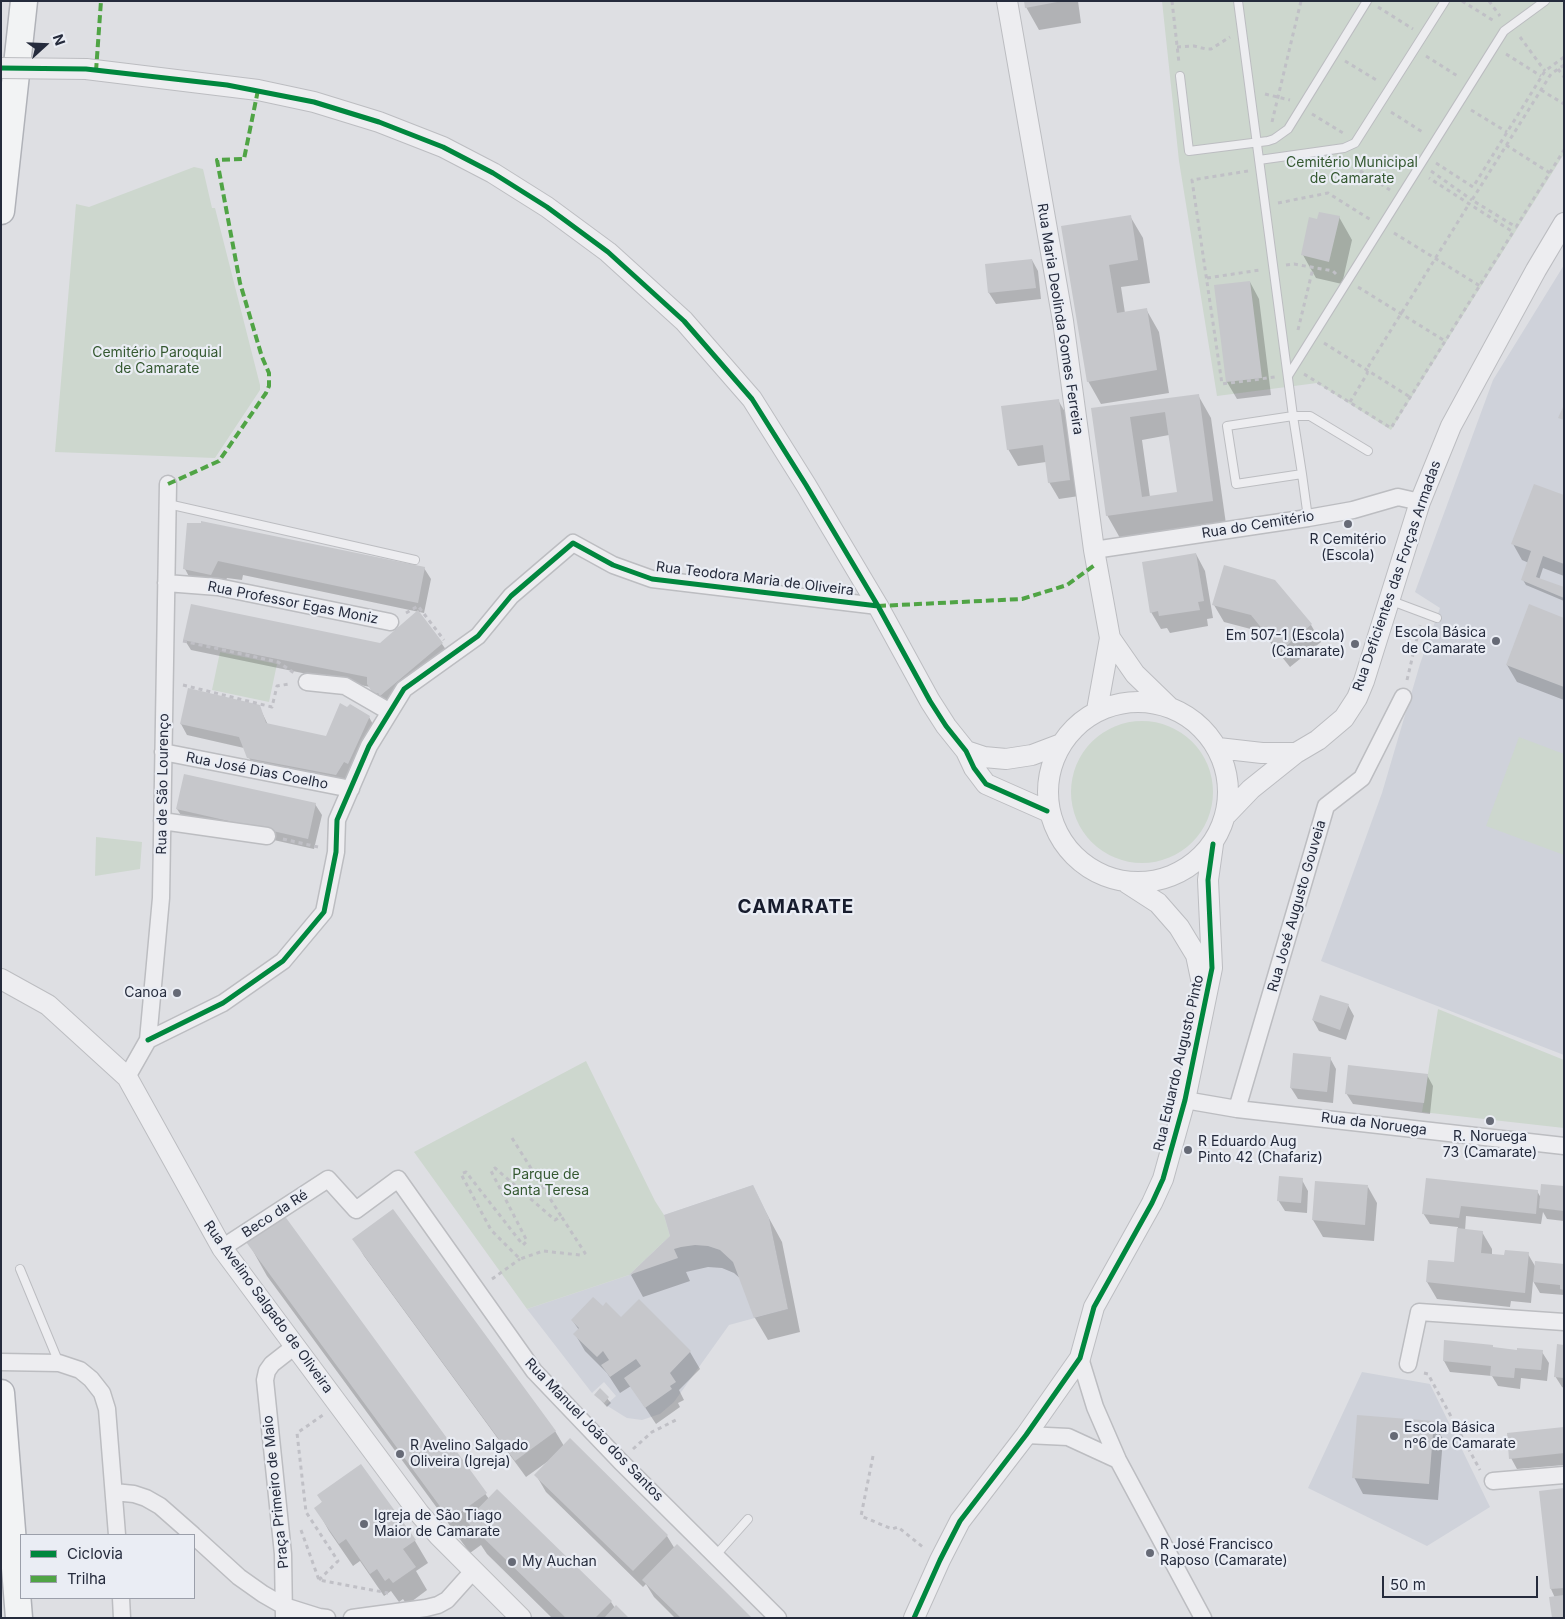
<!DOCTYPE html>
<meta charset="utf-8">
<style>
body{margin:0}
#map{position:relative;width:1565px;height:1619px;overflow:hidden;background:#dedfe3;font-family:Inter,sans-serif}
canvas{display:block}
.frame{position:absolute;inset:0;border:2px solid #252b3c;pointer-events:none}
.legend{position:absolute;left:20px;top:1534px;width:175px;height:65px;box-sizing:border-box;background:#eaedf4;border:1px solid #9b9faa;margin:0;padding:6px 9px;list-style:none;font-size:15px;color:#252b3c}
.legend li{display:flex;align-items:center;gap:10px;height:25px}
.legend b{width:25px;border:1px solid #9b9faa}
.north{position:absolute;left:20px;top:20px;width:50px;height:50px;-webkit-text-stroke:4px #eaedf4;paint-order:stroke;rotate:70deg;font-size:14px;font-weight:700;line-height:20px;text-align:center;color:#252b3c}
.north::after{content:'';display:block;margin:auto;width:18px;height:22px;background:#252b3c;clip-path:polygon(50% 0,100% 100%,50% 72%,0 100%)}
.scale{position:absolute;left:1382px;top:1576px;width:156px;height:22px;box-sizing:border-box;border:2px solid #252b3c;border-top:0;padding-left:6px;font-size:15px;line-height:18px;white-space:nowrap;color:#252b3c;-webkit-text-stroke:4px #eaedf4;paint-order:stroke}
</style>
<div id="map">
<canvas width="1565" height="1619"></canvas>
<div class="frame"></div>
<ul class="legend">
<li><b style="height:6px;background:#00873e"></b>Ciclovia</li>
<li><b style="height:6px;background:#50a445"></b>Trilha</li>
</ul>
<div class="north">N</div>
<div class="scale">50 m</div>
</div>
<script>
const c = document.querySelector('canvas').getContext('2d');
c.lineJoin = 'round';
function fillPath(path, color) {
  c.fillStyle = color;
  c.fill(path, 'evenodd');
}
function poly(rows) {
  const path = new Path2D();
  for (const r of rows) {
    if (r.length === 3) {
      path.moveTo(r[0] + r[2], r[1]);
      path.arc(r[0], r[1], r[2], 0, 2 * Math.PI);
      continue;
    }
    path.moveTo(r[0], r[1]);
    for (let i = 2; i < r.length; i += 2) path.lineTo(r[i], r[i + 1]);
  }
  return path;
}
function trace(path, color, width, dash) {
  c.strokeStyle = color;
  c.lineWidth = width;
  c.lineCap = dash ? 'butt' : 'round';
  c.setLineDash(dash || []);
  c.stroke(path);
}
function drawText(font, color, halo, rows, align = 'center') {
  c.font = font + ' Inter,sans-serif';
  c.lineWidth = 4.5;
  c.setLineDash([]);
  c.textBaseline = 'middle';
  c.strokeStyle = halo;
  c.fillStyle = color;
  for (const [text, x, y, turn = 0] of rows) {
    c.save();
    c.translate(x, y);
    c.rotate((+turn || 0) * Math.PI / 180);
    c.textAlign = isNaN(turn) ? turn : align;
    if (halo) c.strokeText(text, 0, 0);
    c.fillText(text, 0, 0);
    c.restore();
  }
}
const built = poly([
 [1564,265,1564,1055,1321,961,1382,793,1420,664,1440,608,1415,592,1493,380],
 [753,1185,769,1218,788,1309,729,1325,674,1402,660,1414,642,1420,627,1418,622,1415,606,1405,616,1396,604,1382,592,1393,527,1309,629,1275,670,1236,664,1215],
 [1362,1372,1430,1384,1490,1507,1427,1546,1308,1488]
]);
const green = poly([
 [1162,1,1564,1,1564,154,1391,430,1317,383,1217,396,1179,161],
 [194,167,203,169,212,208,215,208,260,385,260,390,215,458,55,452,76,204,89,207],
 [220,652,277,664,269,702,212,690],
 [1142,792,71],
 [1519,737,1564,754,1564,855,1486,826],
 [96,837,142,842,140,869,95,876],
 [1438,1009,1564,1060,1564,1128,1422,1112],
 [586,1061,655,1201,664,1215,670,1236,629,1275,527,1309,414,1152]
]);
const shadow = poly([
 [1026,1,1078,1,1081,23,1039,30,1026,7],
 [1130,216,1143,238,1150,283,1121,287,1125,313,1146,309,1159,332,1169,393,1101,404,1088,381,1062,227],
 [1339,217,1352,240,1342,284,1316,278,1303,255,1318,220],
 [1032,260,1038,271,1041,299,996,304,989,293,986,265],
 [1250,282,1259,299,1271,395,1237,399,1227,382,1215,286],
 [1198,395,1211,418,1226,524,1120,538,1107,515,1093,409],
 [1169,435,1178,493,1150,497,1142,440],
 [1058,400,1068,417,1079,496,1059,499,1049,482,1046,462,1018,466,1008,449],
 [1564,497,1564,576,1543,568,1539,580,1564,589,1564,601,1526,585,1523,580,1529,563,1522,560,1513,544],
 [188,524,424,568,431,579,424,613,243,575,242,580,227,578,220,592,194,586,185,569],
 [1196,554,1205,571,1213,618,1207,619,1208,626,1170,633,1167,628,1161,629,1151,612],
 [1275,582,1311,625,1321,642,1290,667,1262,632,1224,622,1214,605],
 [1564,619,1564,700,1517,682,1507,665],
 [184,639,381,644,442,644,449,654,382,706,370,687,191,650],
 [259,706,268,725,327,737,369,717,375,728,343,786,255,769,244,748,187,735,181,724],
 [315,804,322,815,314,849,184,820,177,809],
 [1348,1005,1354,1016,1346,1040,1319,1031,1313,1020],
 [1330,1058,1336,1069,1333,1103,1298,1099,1291,1088],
 [1427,1075,1433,1086,1430,1114,1353,1104,1346,1093],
 [1302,1180,1308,1191,1307,1213,1285,1211,1278,1200],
 [752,1187,782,1242,800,1332,768,1340,755,1318,742,1280,734,1273,722,1268,708,1267,686,1272,690,1281,643,1297,631,1275,671,1236],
 [1368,1187,1377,1203,1374,1241,1323,1237,1313,1220],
 [1564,1187,1564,1221,1547,1219,1543,1212,1541,1224,1466,1216,1465,1231,1482,1232,1492,1249,1492,1255,1506,1256,1528,1254,1535,1266,1563,1265,1564,1261,1564,1295,1540,1293,1533,1281,1531,1303,1511,1301,1510,1307,1437,1299,1427,1282,1429,1261,1455,1264,1458,1227,1430,1224,1423,1213,1537,1191,1541,1198],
 [283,1217,489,1499,611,1602,615,1608,627,1618,552,1618,487,1554,481,1545,470,1553,267,1276,248,1242],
 [354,1239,555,1431,564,1446,667,1536,675,1549,751,1618,675,1618,654,1597,646,1584,643,1587,546,1492,536,1475,548,1463,547,1462,526,1477,364,1256],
 [639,1301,690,1352,700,1369,679,1390,684,1400,678,1403,680,1407,656,1424,631,1386,620,1393,607,1373,585,1351,575,1334,579,1330,572,1320,603,1308,621,1319],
 [1446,1342,1494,1349,1542,1352,1549,1363,1547,1381,1521,1378,1520,1389,1498,1386,1492,1376,1450,1372,1444,1361],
 [1564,1346,1564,1388,1562,1387,1555,1376],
 [600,1390,611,1403,607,1407,596,1395],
 [1433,1422,1443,1439,1438,1500,1363,1494,1354,1477],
 [1564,1428,1564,1465,1517,1469,1511,1458],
 [360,1466,415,1541,428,1563,416,1571,427,1590,407,1605,403,1599,399,1602,391,1591,384,1596,360,1561,353,1566,329,1531,316,1508],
 [1564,1489,1564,1618,1551,1589,1540,1492]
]);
const building = poly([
 [1024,1,1057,1,1057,2,1025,8],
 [1319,212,1340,216,1329,262,1301,255,1309,217,1317,219],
 [1131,215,1138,260,1109,265,1117,313,1147,308,1157,370,1087,382,1061,226],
 [1032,259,1036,288,988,293,985,264],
 [1250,281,1262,378,1226,382,1214,285],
 [1199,394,1213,501,1106,516,1091,408],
 [1165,412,1177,492,1142,497,1130,417],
 [1059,399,1070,480,1048,483,1043,445,1007,450,1001,406],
 [1564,405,1564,420,1558,418],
 [1534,484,1564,495,1564,564,1543,556,1536,577,1564,587,1564,598,1521,580,1531,551,1511,544],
 [201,521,425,567,418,603,218,561,211,575,183,569,187,523,201,523],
 [1196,553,1204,601,1198,602,1200,610,1159,616,1158,611,1150,613,1142,562],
 [1224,565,1275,580,1312,624,1280,651,1251,615,1212,605],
 [191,604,380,643,418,610,443,643,380,696,378,693,374,695,367,684,367,677,183,640],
 [1529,604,1564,618,1564,687,1506,665],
 [188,688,260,705,266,723,326,736,340,703,347,707,350,704,370,716,348,764,344,762,336,775,247,758,239,737,180,724],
 [184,774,316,803,308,839,176,809],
 [1320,995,1349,1004,1340,1030,1312,1020],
 [1293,1053,1331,1057,1327,1092,1290,1088],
 [1348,1065,1428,1074,1424,1103,1345,1094],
 [1279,1176,1303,1178,1301,1203,1277,1201],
 [1426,1178,1538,1190,1536,1214,1461,1206,1459,1218,1422,1214],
 [1315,1181,1368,1185,1365,1225,1312,1220],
 [1541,1184,1564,1186,1564,1211,1539,1208],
 [753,1185,769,1218,788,1309,754,1318,733,1262,720,1250,708,1246,695,1245,681,1247,674,1249,678,1258,629,1275,670,1236,664,1215],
 [393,1209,556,1431,515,1461,352,1239],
 [284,1215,487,1493,450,1520,246,1242],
 [1457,1228,1483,1231,1481,1253,1504,1255,1505,1250,1529,1252,1525,1293,1426,1282,1428,1260,1454,1262],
 [1535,1261,1564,1264,1564,1290,1560,1289,1560,1285,1533,1282],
 [593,1297,603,1306,606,1302,621,1317,639,1299,691,1351,670,1373,676,1382,670,1386,672,1389,645,1408,624,1378,641,1366,636,1359,610,1377,601,1365,609,1360,603,1351,597,1357,573,1334,579,1328,571,1320],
 [1444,1340,1493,1345,1493,1347,1517,1350,1517,1348,1543,1350,1541,1370,1515,1368,1514,1378,1490,1376,1491,1366,1443,1361],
 [1557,1344,1564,1345,1564,1378,1554,1377],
 [600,1388,609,1397,604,1403,594,1395],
 [1357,1415,1434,1421,1429,1484,1352,1478],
 [1564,1427,1564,1453,1509,1459,1507,1433],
 [570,1438,668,1535,633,1571,534,1475],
 [361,1464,416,1540,403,1549,416,1567,393,1583,389,1578,385,1581,377,1569,370,1574,346,1539,339,1544,314,1508,322,1502,317,1495],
 [1564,1488,1564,1588,1550,1589,1539,1491],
 [497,1489,612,1601,595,1618,566,1618,466,1521],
 [677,1544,727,1593,752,1618,681,1618,642,1580],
 [1564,1595,1564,1618,1552,1618,1549,1597],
 [616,1605,629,1618,604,1618]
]);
const path = poly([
 [1172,1,1179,63],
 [1462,1,1494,21],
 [1489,1,1500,16],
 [1378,7,1413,29],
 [1520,37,1545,71],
 [1177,47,1194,46,1206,49,1211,49,1230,37],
 [1506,54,1541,76],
 [1426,56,1459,77],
 [1345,61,1378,81],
 [1564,65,1551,74,1472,200,1516,227,1564,150],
 [1558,69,1564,77],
 [1541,90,1564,104],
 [1265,94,1290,100],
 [1471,110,1507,132],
 [1391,112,1424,133],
 [1312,114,1343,133],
 [1272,122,1301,1],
 [1506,145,1550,173],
 [1349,160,1351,165,1390,190],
 [1436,163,1473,187,1545,71,1564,57],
 [1248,171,1192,180,1222,384,1275,377],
 [1431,171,1472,200],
 [1278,203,1328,193,1371,220],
 [1394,233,1480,286],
 [1286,265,1294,264,1333,271,1336,274],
 [1207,278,1260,270],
 [1358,287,1445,341],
 [1298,330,1313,268],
 [1324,343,1410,397],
 [1304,374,1391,428,1513,232,1429,178],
 [1350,402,1367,374,1368,367,1469,204],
 [406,613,418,606,444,640],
 [1401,632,1417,637],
 [183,641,278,662,294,673],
 [1407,680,1420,625],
 [183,685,272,707,277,686,289,684],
 [283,839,318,847],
 [512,1138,561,1216,555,1220,495,1168,491,1171,527,1241,523,1245,466,1172,461,1174,491,1230,520,1259,543,1251,580,1255,585,1253,561,1216],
 [492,1279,520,1259],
 [1424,1373,1428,1374,1480,1470],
 [633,1449,652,1432,678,1419],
 [873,1456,861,1516,892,1529,898,1527,924,1548],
 [301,1530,319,1580,388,1593],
 [319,1580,338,1561,306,1512,297,1433,323,1415]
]);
const service = poly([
 [1238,1,1293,416,1310,416,1368,451],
 [1180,76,1189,151,1268,141,1274,139,1288,129,1367,1],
 [1259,160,1344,148,1355,143,1445,1],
 [1288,376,1504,31,1545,1],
 [1302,474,1236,484,1227,426,1293,416,1302,474,1308,518],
 [168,504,415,560],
 [1389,600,1437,618],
 [20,1269,59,1363],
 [716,1555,748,1519]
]);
const minor = poly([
 [1094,550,1308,518,1353,510,1398,497,1420,502],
 [166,583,218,587,390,622],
 [307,682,345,686,390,712],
 [163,752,351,789],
 [162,821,267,836],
 [148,1040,223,1003,283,961,324,912,336,852,337,820,369,746,404,689,478,636,511,596,573,543,613,565,652,579,878,606],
 [127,1077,148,1040,161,898,168,484],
 [1185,1100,1237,1109,1564,1146],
 [1237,1109,1326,806,1362,778,1403,697],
 [222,1248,328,1179,356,1210,398,1179,534,1371,620,1461,778,1618],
 [1080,1358,1095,1407,1118,1460,1203,1618],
 [1,1362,59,1363,80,1370,91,1379,102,1393,107,1409,117,1535],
 [1408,1364,1419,1312,1564,1322],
 [1026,1435,1068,1437,1118,1460],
 [1493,1481,1564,1475],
 [114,1492,134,1494,146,1498,160,1506,193,1535],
 [194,1536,239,1577,263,1594,284,1606,319,1617,327,1618],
 [121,1598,122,1618],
 [284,1618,283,1554,265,1380,267,1371,272,1364,295,1346],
 [352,1618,426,1608,438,1605,447,1600,473,1571]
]);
const tertiary = poly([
 [1007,1,1063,321,1094,550,1110,638,1097,710],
 [86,69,258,90,314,102,379,122,443,147,493,173,547,207,608,252,684,321,752,399,806,485,878,606,930,701,946,726,966,751,974,768,986,784,1047,811],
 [1110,638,1135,674,1168,706],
 [1138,792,90],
 [1218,748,1262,753,1296,753],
 [966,751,984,757,1006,759,1032,755,1061,744],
 [1227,814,1251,789,1296,753,1318,740,1344,718,1357,698,1364,681,1420,502,1451,426,1536,270,1564,223],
 [1127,883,1158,903,1179,927,1196,955,1204,993],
 [1,979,48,1005,127,1077,222,1248,419,1513,439,1536,521,1618],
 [914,1618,940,1560,960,1521,1026,1435,1080,1358,1094,1307,1152,1203,1163,1179,1185,1100,1212,968,1208,880,1213,844]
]);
const trunk = poly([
 [1,211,24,1],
 [1,1393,19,1618]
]);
const tertiaryBridge = poly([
 [1,68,86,69]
]);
const quiet = poly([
 [96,71,101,1],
 [168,484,219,461,266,393,269,386,269,373,262,357,240,283,217,160,244,159,258,90],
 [878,606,1022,599,1067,585,1096,564]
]);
const cycleway = poly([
 [1,68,86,69,227,85,314,102,379,122,443,147,493,173,547,207,608,252,684,321,752,399,806,485,878,606,930,701,946,726,966,751,974,768,986,784,1047,811],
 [148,1040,223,1003,283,961,324,912,336,852,337,820,369,746,404,689,478,636,511,596,573,543,613,565,652,579,878,606],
 [914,1618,940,1560,960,1521,1026,1435,1080,1358,1094,1307,1152,1203,1163,1179,1185,1100,1212,968,1208,880,1213,844]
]);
const markers = [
 [1348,524,5,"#666a76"],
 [1496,641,5,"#666a76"],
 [1355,644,5,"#666a76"],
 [177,993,5,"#666a76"],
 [1490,1121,5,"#666a76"],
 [1188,1150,5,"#666a76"],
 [1394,1436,5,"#666a76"],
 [400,1454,5,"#666a76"],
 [364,1524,5,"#666a76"],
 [1150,1553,5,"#666a76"],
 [512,1562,5,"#666a76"]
];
const parkNames = [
 ["Cemitério Municipal",1352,163],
 ["de Camarate",1352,179],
 ["Cemitério Paroquial",157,353],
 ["de Camarate",157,369],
 ["Parque de",546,1175],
 ["Santa Teresa",546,1191]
];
const streetNames = [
 ["Rua Maria Deolinda Gomes Ferreira",1060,319,81],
 ["Rua do Cemitério",1258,525,-9],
 ["Rua Deficientes das Forças Armadas",1397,576,-71],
 ["Rua Teodora Maria de Oliveira",755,579,7],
 ["Rua Professor Egas Moniz",293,603,11],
 ["Rua José Dias Coelho",257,771,11],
 ["Rua de São Lourenço",163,784,-89],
 ["Rua José Augusto Gouveia",1297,906,-74],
 ["Rua Eduardo Augusto Pinto",1179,1063,-77],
 ["Rua da Noruega",1374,1124,7],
 ["Beco da Ré",275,1214,-33],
 ["Rua Avelino Salgado de Oliveira",268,1307,54],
 ["Rua Manuel João dos Santos",594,1430,46],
 ["Praça Primeiro de Maio",276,1492,-96]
];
const poiNames = [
 ["R Cemitério",1348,540,"center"],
 ["(Escola)",1348,556,"center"],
 ["Escola Básica",1486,633,"right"],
 ["de Camarate",1486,649,"right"],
 ["Em 507-1 (Escola)",1345,636,"right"],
 ["(Camarate)",1345,652,"right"],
 ["Canoa",167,993,"right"],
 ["R. Noruega",1490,1137,"center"],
 ["73 (Camarate)",1490,1153,"center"],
 ["R Eduardo Aug",1198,1142],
 ["Pinto 42 (Chafariz)",1198,1158],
 ["Escola Básica",1404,1428],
 ["nº6 de Camarate",1404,1444],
 ["R Avelino Salgado",410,1446],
 ["Oliveira (Igreja)",410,1462],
 ["Igreja de São Tiago",374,1516],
 ["Maior de Camarate",374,1532],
 ["R José Francisco",1160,1545],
 ["Raposo (Camarate)",1160,1561],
 ["My Auchan",522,1562]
];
const districtNames = [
 ["CAMARATE",796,907]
];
fillPath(built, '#cfd2da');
fillPath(green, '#cdd7ce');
fillPath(shadow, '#0003');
fillPath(building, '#c6c7cb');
trace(service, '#bcbdc1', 10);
trace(minor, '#bcbdc1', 19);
trace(tertiary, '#bcbdc1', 22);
trace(trunk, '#b0b2b8', 29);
trace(path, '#c0c0c6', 3, [4, 4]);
trace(service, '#ededf0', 8);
trace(minor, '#ededf0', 16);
trace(tertiary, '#ededf0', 20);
trace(trunk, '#f2f3f4', 26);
trace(tertiaryBridge, '#bcbdc1', 22, []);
trace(tertiaryBridge, '#ededf0', 20);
trace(quiet, '#50a445', 4, [8, 4]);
trace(cycleway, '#00873e', 5);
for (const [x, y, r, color] of markers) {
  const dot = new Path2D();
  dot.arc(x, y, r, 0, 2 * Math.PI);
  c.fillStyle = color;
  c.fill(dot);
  trace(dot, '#eaedf4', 2);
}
drawText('14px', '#355931', '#eaedf4', parkNames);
drawText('14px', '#252b3c', '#eaedf4', streetNames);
drawText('14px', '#252b3c', '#eaedf4', poiNames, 'left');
c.letterSpacing = '1px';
drawText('bold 19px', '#171c2d', '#eaedf4', districtNames);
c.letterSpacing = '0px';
</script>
